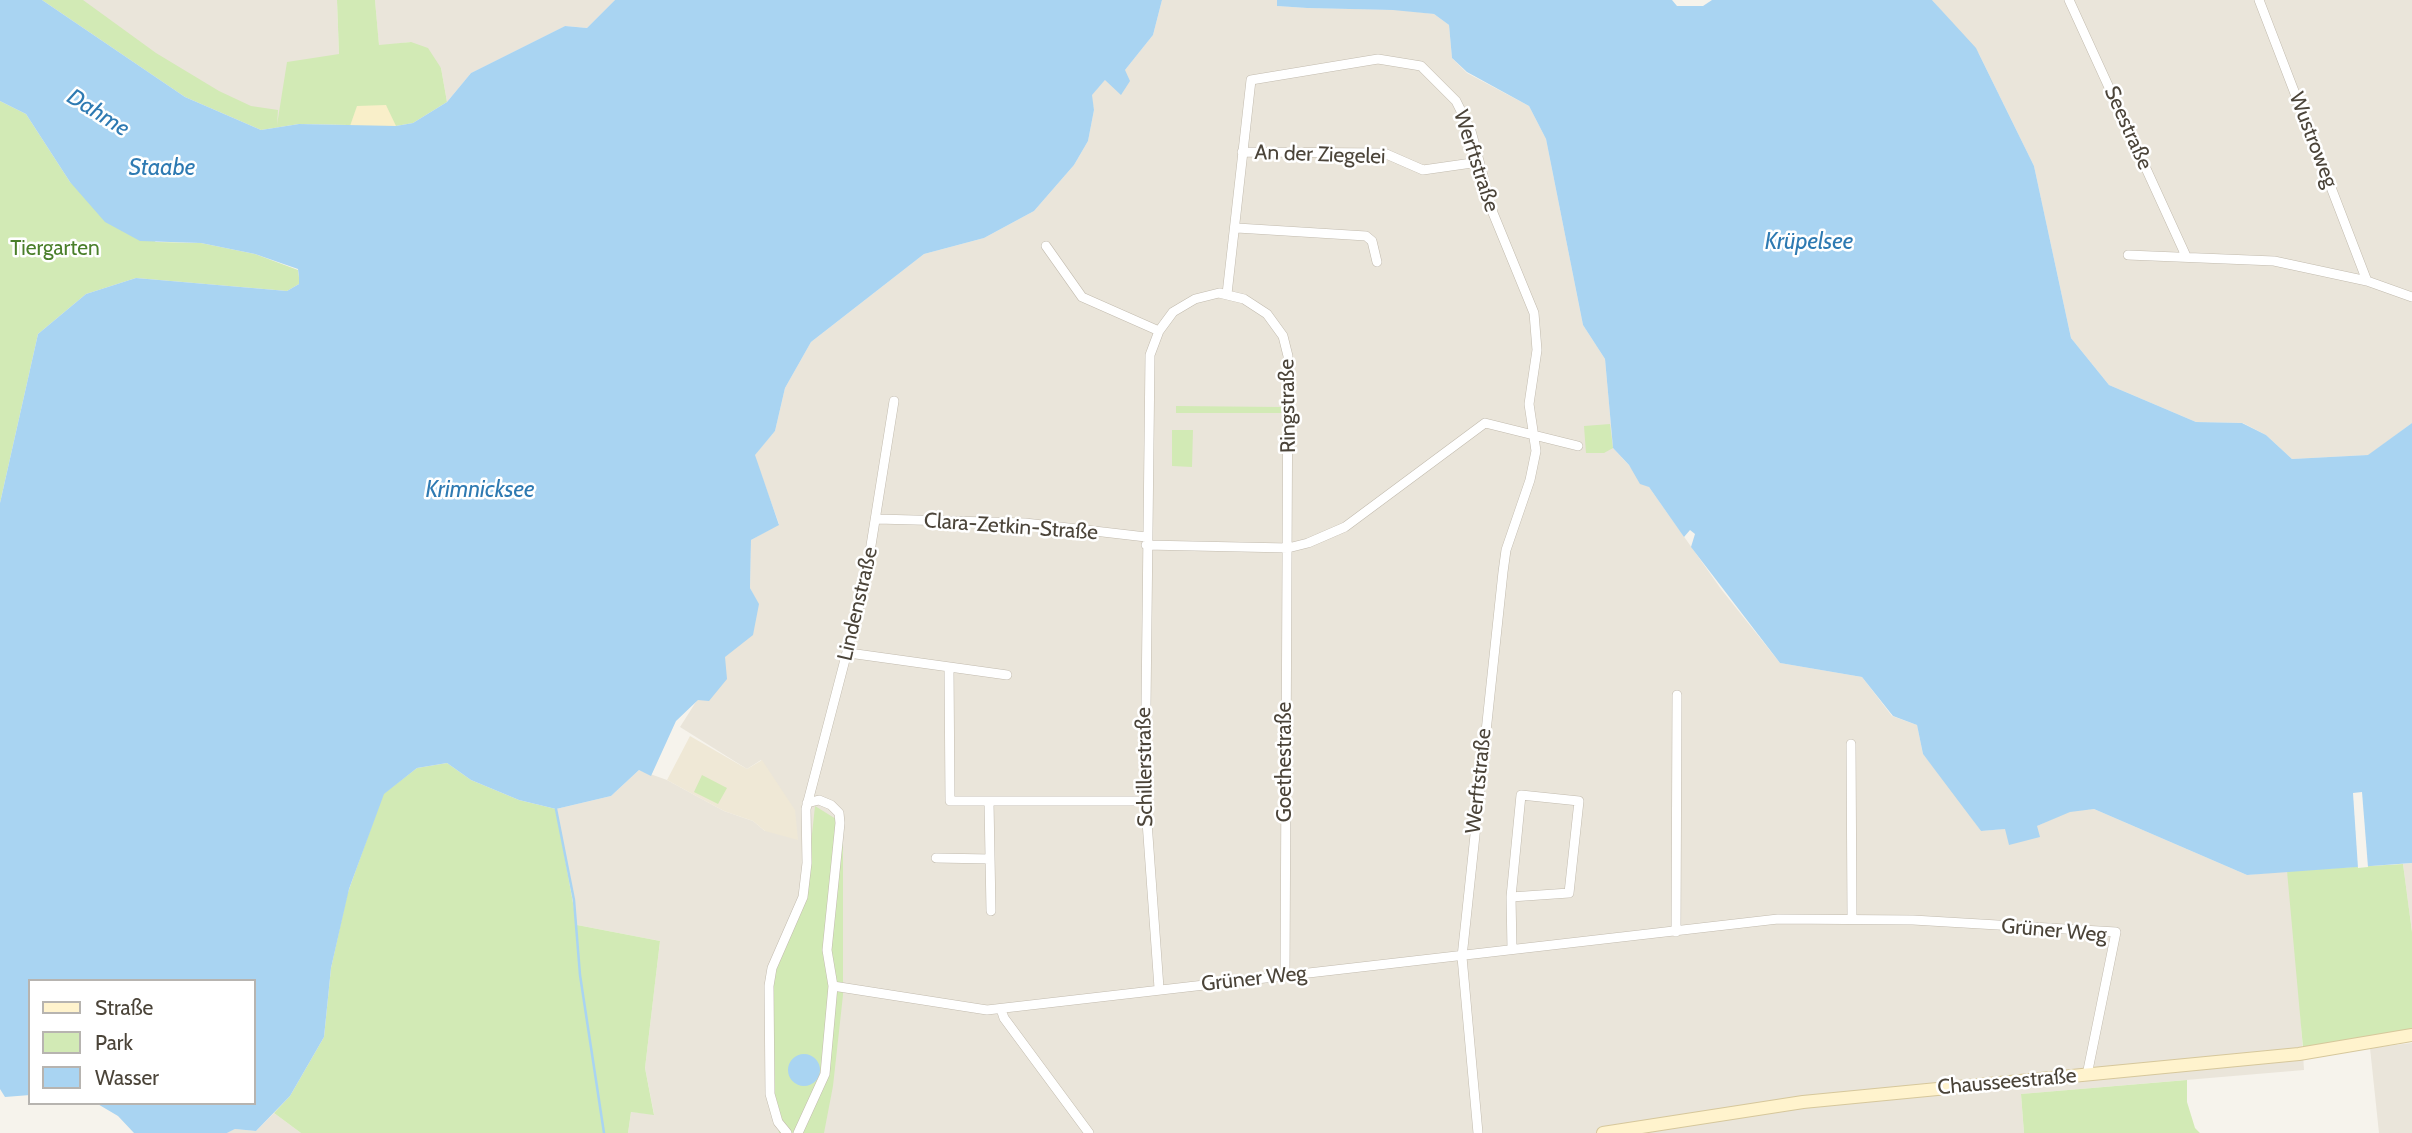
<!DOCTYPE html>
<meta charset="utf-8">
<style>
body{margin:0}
#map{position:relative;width:2412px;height:1133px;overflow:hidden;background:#f6f3ec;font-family:Cabin,sans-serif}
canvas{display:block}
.legend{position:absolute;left:28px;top:979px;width:228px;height:126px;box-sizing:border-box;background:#fff;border:2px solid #b7b4b0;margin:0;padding:9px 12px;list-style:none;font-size:21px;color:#4b4439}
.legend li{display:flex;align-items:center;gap:14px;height:35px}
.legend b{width:35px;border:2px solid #b7b4b0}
</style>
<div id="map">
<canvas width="2412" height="1133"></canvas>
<ul class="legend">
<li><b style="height:9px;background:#fff3cd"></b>Straße</li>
<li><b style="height:19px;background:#d2eab5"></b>Park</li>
<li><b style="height:19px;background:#a9d4f2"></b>Wasser</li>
</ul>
</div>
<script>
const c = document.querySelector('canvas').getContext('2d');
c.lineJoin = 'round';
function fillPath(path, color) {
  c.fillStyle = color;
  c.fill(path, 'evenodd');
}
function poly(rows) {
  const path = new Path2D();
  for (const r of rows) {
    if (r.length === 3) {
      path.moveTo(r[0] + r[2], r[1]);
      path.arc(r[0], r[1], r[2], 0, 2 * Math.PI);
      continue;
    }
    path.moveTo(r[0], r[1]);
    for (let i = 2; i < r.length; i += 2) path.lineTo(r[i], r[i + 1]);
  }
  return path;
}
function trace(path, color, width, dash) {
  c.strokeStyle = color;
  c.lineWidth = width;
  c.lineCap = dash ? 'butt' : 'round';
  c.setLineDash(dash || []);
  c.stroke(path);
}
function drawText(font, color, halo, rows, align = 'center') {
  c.font = font + ' Cabin,sans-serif';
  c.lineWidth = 5;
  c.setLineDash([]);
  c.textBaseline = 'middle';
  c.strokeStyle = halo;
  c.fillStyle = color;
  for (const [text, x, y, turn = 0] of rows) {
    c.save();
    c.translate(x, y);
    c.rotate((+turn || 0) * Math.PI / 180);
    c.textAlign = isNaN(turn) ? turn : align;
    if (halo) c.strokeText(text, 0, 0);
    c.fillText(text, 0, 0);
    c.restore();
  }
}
const residential = poly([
 [42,0,337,0,339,54,277,128],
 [375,0,615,0,587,28,565,26,471,73,447,102,441,68,410,42,379,46],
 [1162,0,1277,0,1277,6,1307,8,1401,10,1434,14,1449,25,1452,58,1467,73,1529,106,1546,139,1583,325,1605,359,1613,448,1649,487,1721,589,1780,663,1862,677,1892,716,1917,725,1923,754,1954,792,1981,831,2037,826,2070,811,2094,809,2247,875,2287,871,2293,895,2304,1070,2021,1094,2024,1133,628,1133,631,1112,654,1114,645,1068,660,941,577,925,556,809,611,796,639,770,667,780,724,811,753,821,765,831,761,760,747,769,680,727,758,604,750,588,751,540,779,524,754,455,775,431,785,388,811,342,924,254,984,238,1034,211,1074,165,1088,141,1094,110,1091,95,1105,80,1125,70,1153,35],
 [1932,0,2412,0,2412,423,2369,455,2292,459,2266,435,2243,423,2196,422,2109,385,2071,338,2034,166,1979,54],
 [2412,863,2412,932,2403,864],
 [2412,1043,2412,1133,2379,1133,2370,1048],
 [274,1113,301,1133,227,1133,235,1129,256,1131]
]);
const education = poly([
 [690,736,747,769,762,760,795,810,798,840,765,831,753,821,724,811,667,780]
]);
const green = poly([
 [42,0,83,0,156,53,219,91,251,106,278,110,277,125,287,62,339,54,337,0,375,0,379,45,411,42,428,48,441,68,447,102,413,123,396,126,299,124,261,130,185,97],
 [0,101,26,114,70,182,156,242,201,243,255,254,298,270,299,277,299,284,287,291,136,278,86,294,38,334,0,503],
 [1176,406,1281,407,1281,413,1176,413],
 [1610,424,1613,448,1604,453,1586,453,1584,426],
 [1172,430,1193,430,1192,467,1172,466],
 [447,763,471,780,519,800,556,809,577,925,660,941,645,1068,654,1115,631,1112,628,1133,301,1133,274,1113,290,1096,324,1037,331,968,347,895,383,794,417,768],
 [702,775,727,788,718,804,694,792],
 [815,806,836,819,843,830,843,995,833,1086,824,1133,779,1133,773,1089,772,974,805,899],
 [2403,864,2412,932,2412,1029,2303,1048,2287,871],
 [2187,1080,2187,1102,2195,1128,2200,1133,2024,1133,2021,1094]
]);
const sand = poly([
 [386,105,396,126,350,126,357,106]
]);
const water = poly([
 [0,0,42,0,185,97,261,130,299,124,396,126,413,123,447,102,471,73,565,26,587,28,615,0,1162,0,1153,35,1125,70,1130,81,1121,95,1105,80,1092,95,1094,110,1088,141,1074,165,1034,211,984,238,924,254,811,342,785,388,775,431,755,455,779,525,751,540,750,588,759,604,753,635,725,657,727,679,709,701,698,700,676,721,651,776,639,770,611,796,556,809,519,800,471,780,447,763,417,768,384,794,349,889,331,968,324,1037,290,1096,256,1131,235,1129,227,1133,134,1133,118,1116,96,1103,254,1103,254,981,30,981,30,1095,5,1097,0,1089,0,503,38,334,86,294,136,278,287,291,299,284,299,277,298,269,255,254,201,243,140,241,105,222,70,182,26,114,0,101],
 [1277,0,1672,0,1677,6,1703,6,1712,0,1932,0,1976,48,2034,166,2071,338,2109,385,2196,422,2242,423,2266,435,2292,459,2368,455,2412,423,2412,863,2247,875,2094,809,2070,812,2037,826,2040,837,2009,845,2005,829,1981,831,1923,754,1917,725,1893,716,1862,677,1780,663,1691,547,1695,534,1690,530,1684,537,1649,487,1640,484,1629,465,1613,448,1605,359,1583,325,1546,139,1529,106,1467,72,1452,58,1449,25,1434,14,1393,10,1307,8,1277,6],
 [804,1070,16]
]);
const pier = poly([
 [2362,792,2368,867,2358,868,2353,793]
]);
const stream = poly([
 [556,809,574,900,580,975,604,1133]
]);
const minor = poly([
 [2069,0,2186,256],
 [2259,0,2367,281],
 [1242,152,1384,153,1423,170,1479,162],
 [1237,228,1366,236,1372,241,1377,262],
 [1046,246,1082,297,1159,331],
 [2128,255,2274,261,2367,281,2412,297],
 [1227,294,1251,80,1378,59,1421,66,1456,101,1471,131,1493,213,1534,313,1537,350,1529,404,1536,451,1530,480,1506,550,1503,572,1462,957,1478,1133],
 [877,519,1025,523,1146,537],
 [1146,545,1288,548,1308,543,1345,527,1485,423,1578,446],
 [849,653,1007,675],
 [949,668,950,801,1145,801],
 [1851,744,1852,918],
 [989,802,991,911],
 [936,858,990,859],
 [1511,897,1521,795,1579,801,1569,893,1511,897,1512,949],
 [1676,932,1677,695],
 [833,986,987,1010,1778,919,1913,920,2116,932,2087,1075],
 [1159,988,1145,794,1150,355,1159,331,1173,312,1195,299,1219,293,1244,299,1267,314,1283,336,1288,356,1285,975],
 [1001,1009,1004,1018,1089,1133],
 [787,1133,778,1122,770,1094,769,986,772,968,803,897,807,863,806,809,865,583,894,401],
 [798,1133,825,1074,833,986,827,950,840,823,839,813,831,805,819,800,807,803]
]);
const secondary = poly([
 [1603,1133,1803,1102,2299,1054,2412,1035]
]);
const streetNames = [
 ["Seestraße",2128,128,66],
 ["Wustroweg",2313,140,69],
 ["An der Ziegelei",1320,155,2],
 ["Werftstraße",1476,161,72],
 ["Ringstraße",1288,406,-91],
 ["Clara-Zetkin-Straße",1011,527,4],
 ["Lindenstraße",858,604,-77],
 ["Goethestraße",1285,762,-90],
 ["Schillerstraße",1145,767,-91],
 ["Werftstraße",1479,781,-84],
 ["Grüner Weg",2054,931,5],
 ["Grüner Weg",1254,979,-6],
 ["Chausseestraße",2007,1082,-5]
];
const parkNames = [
 ["Tiergarten",55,249]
];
const waterNames = [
 ["Dahme",98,113,32],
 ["Staabe",162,168],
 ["Krüpelsee",1809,242],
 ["Krimnicksee",480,490]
];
fillPath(residential, '#eae5da');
fillPath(education, '#efe8d6');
fillPath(green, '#d2eab5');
fillPath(sand, '#f9efc9');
fillPath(water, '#a9d4f2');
fillPath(pier, '#f6f3ec');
trace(stream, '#a9d4f2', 2.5);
trace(minor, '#c2bbae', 10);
trace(secondary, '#d6c79b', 14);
trace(minor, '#fff', 9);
trace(secondary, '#fff3cd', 12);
drawText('21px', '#4b4439', '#fff', streetNames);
drawText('21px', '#4a7f2a', '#fff', parkNames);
drawText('italic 23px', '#2e7ab2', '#fff', waterNames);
</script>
